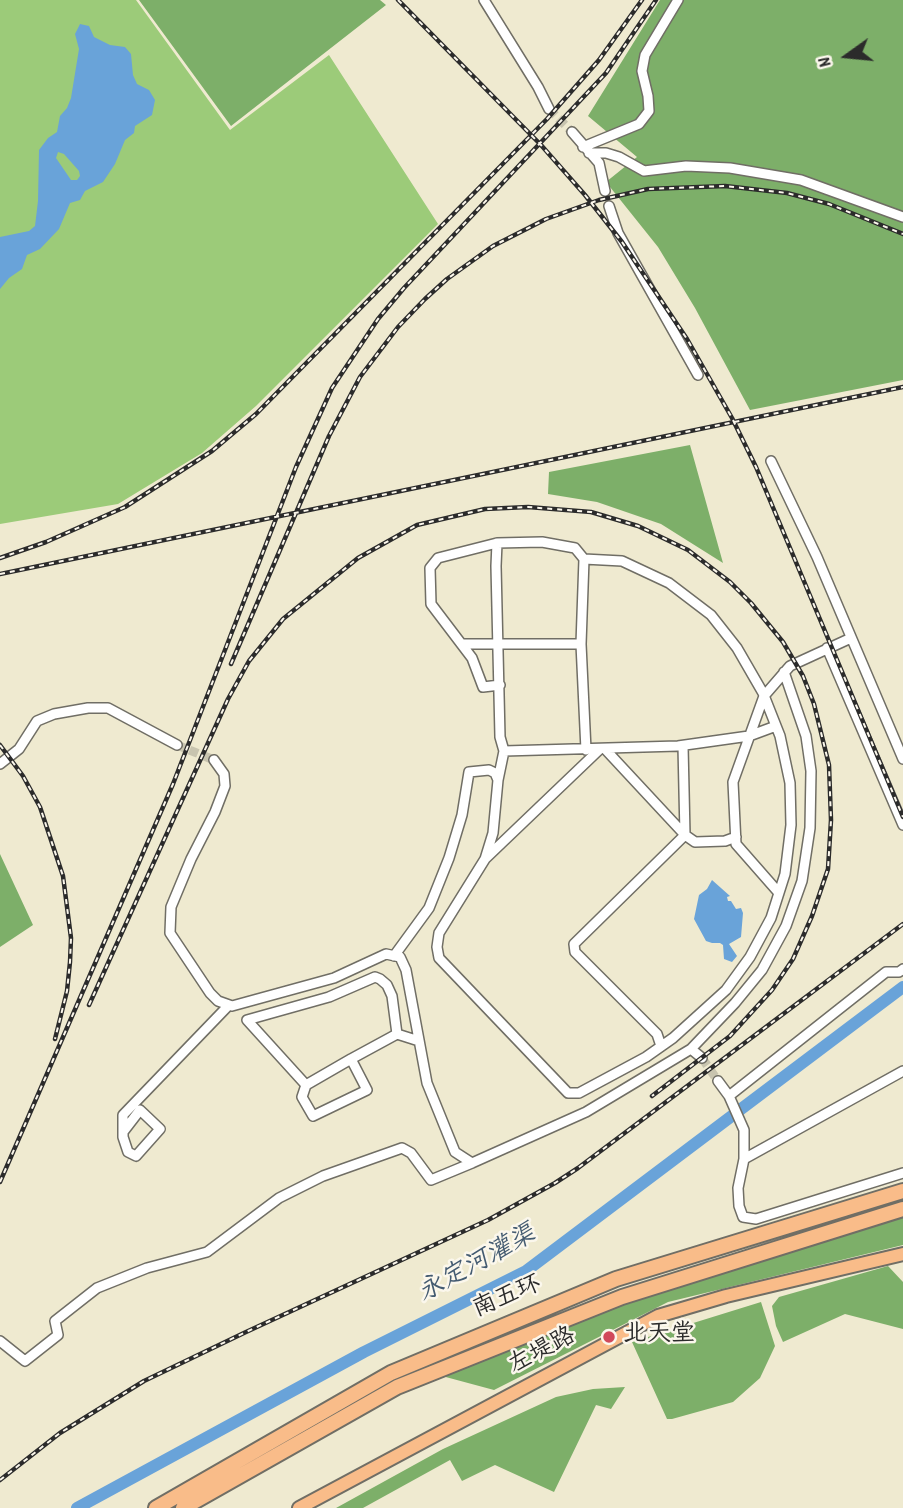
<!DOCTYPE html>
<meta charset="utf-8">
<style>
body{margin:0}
#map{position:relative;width:903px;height:1508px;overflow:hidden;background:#efead0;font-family:Dekko,sans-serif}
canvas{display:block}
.north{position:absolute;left:812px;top:21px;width:70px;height:70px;-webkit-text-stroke:5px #fbf7ec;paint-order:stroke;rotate:255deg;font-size:19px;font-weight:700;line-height:28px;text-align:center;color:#2b2b2b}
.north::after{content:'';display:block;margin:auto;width:24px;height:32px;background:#2b2b2b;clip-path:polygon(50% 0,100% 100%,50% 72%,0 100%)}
</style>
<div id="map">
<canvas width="903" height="1508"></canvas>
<div class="north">N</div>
</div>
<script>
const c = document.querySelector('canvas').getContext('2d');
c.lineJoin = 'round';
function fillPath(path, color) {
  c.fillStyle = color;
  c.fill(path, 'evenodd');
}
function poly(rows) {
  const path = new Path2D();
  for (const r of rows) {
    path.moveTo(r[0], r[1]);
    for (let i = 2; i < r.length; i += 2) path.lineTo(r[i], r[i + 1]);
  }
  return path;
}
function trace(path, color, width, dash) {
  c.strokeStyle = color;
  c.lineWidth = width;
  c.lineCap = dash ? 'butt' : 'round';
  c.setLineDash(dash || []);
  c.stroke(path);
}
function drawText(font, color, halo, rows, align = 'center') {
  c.font = font + ' Dekko,"LXGW WenKai TC",sans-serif';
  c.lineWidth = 5;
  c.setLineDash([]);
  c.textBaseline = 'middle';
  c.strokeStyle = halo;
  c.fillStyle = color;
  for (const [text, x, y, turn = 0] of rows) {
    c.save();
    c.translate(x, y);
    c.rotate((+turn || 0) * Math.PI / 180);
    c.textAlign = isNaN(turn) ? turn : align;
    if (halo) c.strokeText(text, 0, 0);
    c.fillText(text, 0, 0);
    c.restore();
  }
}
const green = poly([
 [0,0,136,0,230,130,329,55,438,224,256,406,202,453,118,504,0,524]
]);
const forest = poly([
 [139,0,380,0,386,5,231,126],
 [660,0,903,0,903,380,750,410,695,308,658,247,606,182,637,157,588,116],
 [690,445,723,563,661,524,597,502,548,494,549,472],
 [0,854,33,925,0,947],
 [903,1215,903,1245,668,1302,494,1390,442,1376,643,1297],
 [888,1266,903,1282,903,1329,845,1314,783,1342,776,1326,772,1306,779,1297],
 [761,1302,775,1346,760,1378,733,1402,672,1419,667,1419,632,1342],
 [625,1387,611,1409,596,1405,554,1492,495,1465,462,1481,450,1460,363,1508,336,1508,443,1449,556,1397,593,1389]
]);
const water = poly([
 [80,24,89,26,94,37,110,45,125,47,131,54,133,75,137,84,149,90,155,100,152,115,135,126,134,133,125,140,115,164,103,182,85,191,80,200,70,203,59,229,40,249,27,255,22,269,9,278,0,289,0,237,29,231,35,226,38,201,39,150,48,138,57,132,60,116,67,108,71,98,79,49,75,34],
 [58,152,64,154,79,171,80,176,77,180,71,180,56,158],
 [712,880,730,896,727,897,728,901,731,901,736,909,741,908,743,913,741,937,729,944,737,956,732,962,724,959,723,945,720,943,712,943,706,941,694,919,699,895,707,889]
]);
const river = poly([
 [77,1508,364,1352,526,1271,903,987]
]);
const minorTunnel = poly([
 [549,109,572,132],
 [177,745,214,760],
 [702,1058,718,1081]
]);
const minor = poly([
 [484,0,538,87,549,109],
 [572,132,599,163,605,191],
 [583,147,639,124,649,111,648,96,642,71,645,55,678,0],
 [589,153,606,153,619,157,644,171,686,166,730,168,801,180,903,217],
 [609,206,618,233,698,375],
 [771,461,817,557,903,759],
 [497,543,438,558,430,568,431,604,472,658,483,687,500,685],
 [584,559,581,644,586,750],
 [462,644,581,644],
 [827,648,903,825],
 [683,746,685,835,695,842,725,841,736,837],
 [605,749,685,835,574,944,575,952,657,1034,661,1046],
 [214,760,224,774,225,786,215,812,191,859,171,907,170,933,210,993,218,1001,232,1006,334,978,386,954,400,957,406,970,427,1083,455,1152,472,1163,586,1112,691,1049,735,1003,762,970,786,926,802,881,810,828,811,771,806,736,784,672],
 [0,764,19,749,37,721,54,714,88,708,108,708,177,745],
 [498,780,504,751,678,746,749,736,776,726],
 [485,859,600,749],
 [779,893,736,844,733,782,764,696,790,666,851,638],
 [394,956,429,908,449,858,462,815,469,772,489,770,495,773,498,780,493,833,485,859,439,933,437,947,439,958,568,1093,579,1093,646,1057,673,1038,726,990,750,957,771,918,785,874,791,825,790,783,780,736,763,693,737,648,711,615,669,583,622,561,584,559,575,548,542,542,497,543,496,566,500,737,504,751],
 [691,1049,702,1058],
 [351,1059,367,1090,313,1116,302,1097,306,1085,351,1059,397,1034,419,1041],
 [718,1081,729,1096,744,1130,744,1159,738,1188,739,1206,743,1217,756,1219,903,1173],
 [306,1085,247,1020,329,997,375,977,380,979,387,985,392,996,397,1034],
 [729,1096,886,972,899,972,903,969],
 [123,1132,140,1110,160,1129,136,1156,128,1152,123,1137,123,1115,229,1005],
 [744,1159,903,1071],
 [0,1341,25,1361,58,1335,55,1321,97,1288,147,1268,207,1252,279,1198,323,1176,402,1148,411,1153,431,1180,472,1163]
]);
const major = poly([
 [299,1508,658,1316,726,1296,903,1254]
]);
const highway = poly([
 [156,1508,391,1373,616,1279,903,1191],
 [183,1508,397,1387,622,1297,903,1209]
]);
const rail = poly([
 [398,0,541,145,585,195,622,242,687,339,732,418,756,467,903,817],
 [0,558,46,542,125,507,212,451,256,414,547,119,599,60,642,0],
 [0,574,903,387],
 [231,664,329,436,360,377,398,327,425,299,447,279,493,246,546,219,599,200,648,189,725,186,787,193,829,204,903,234],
 [0,745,23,776,40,807,63,876,71,938,70,962,67,991,55,1039],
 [89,1005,228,699,249,661,283,619,358,558,417,525,485,509,528,507,591,512,638,526,688,550,730,582,751,603,783,642,803,676,814,704,829,765,831,820,828,869,812,916,793,959,772,990,730,1036,652,1096],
 [0,1182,173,784,296,467,332,388,378,319,404,288,606,73,656,0],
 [0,1480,60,1433,144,1381,246,1332,488,1220,555,1183,578,1168,903,924]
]);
const markers = [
 [609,1337,7,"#d1495b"]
];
const streetNames = [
 ["南五环",508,1299,-23],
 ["左堤路",543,1353,-28]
];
const poiNames = [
 ["北天堂",623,1337]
];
const waterNames = [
 ["永定河灌渠",478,1266,-29]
];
fillPath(green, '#9ccb79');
fillPath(forest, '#7daf69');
fillPath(water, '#69a3d9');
trace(river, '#69a3d9', 12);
trace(minorTunnel, '#c8c4af', 9, [9, 4.5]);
trace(minor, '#706e65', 12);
trace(major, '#706e65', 16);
trace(highway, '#706e65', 18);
trace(minor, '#fff', 9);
trace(major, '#f9bc89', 12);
trace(highway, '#f9bc89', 14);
trace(rail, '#2b2b2b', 4.5);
trace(rail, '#fbf7ec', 2, [5]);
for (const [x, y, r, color] of markers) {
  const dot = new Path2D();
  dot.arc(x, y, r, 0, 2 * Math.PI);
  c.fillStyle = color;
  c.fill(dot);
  trace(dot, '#fbf7ec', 2.5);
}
drawText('24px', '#2b2b2b', '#fbf7ec', streetNames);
drawText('24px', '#2b2b2b', '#fbf7ec', poiNames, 'left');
drawText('italic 26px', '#445b71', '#fbf7ec', waterNames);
</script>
